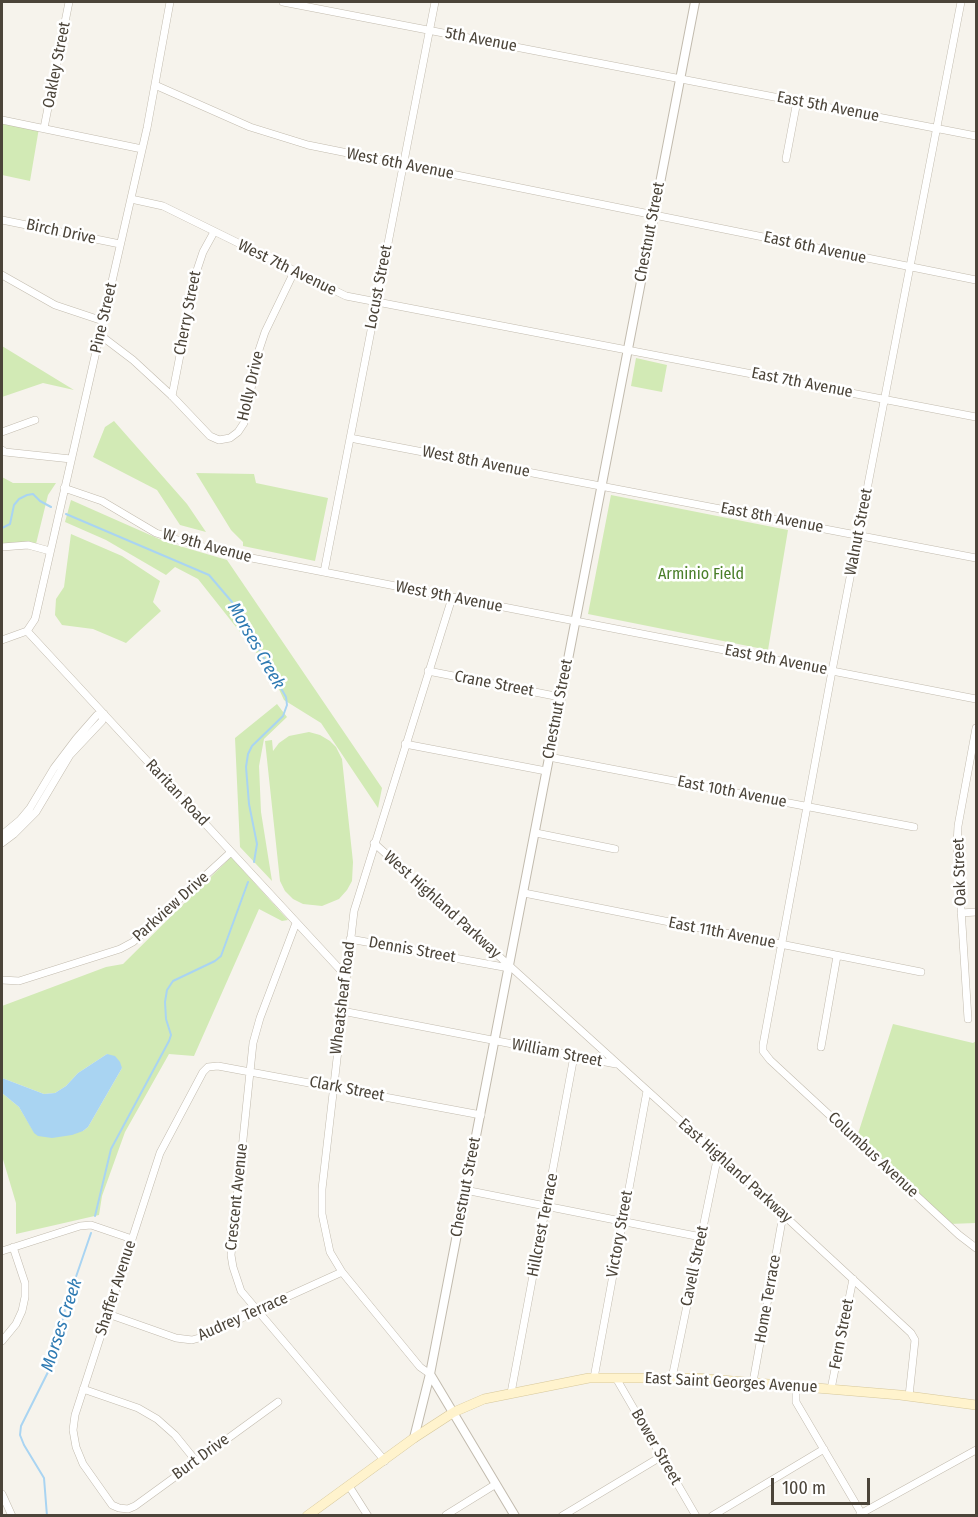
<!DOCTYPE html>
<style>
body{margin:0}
#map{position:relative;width:978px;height:1517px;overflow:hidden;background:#f6f3ec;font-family:"Fira Sans Condensed",sans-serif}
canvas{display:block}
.frame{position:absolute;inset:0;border:3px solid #4b4439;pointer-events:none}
.scale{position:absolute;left:771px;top:1478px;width:99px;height:27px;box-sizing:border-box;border:3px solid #4b4439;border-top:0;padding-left:8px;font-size:18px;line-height:21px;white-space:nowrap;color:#4b4439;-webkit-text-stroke:4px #fff;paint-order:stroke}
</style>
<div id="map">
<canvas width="978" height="1517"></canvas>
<div class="frame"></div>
<div class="scale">100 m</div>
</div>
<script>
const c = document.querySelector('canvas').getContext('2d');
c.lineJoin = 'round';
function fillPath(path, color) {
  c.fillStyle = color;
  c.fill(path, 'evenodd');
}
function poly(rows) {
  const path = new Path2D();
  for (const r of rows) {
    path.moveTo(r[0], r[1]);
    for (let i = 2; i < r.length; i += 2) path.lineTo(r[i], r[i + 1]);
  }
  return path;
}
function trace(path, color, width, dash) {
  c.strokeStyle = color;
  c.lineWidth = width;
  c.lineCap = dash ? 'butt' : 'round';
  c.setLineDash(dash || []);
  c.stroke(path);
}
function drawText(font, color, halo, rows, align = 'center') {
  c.font = font + ' "Fira Sans Condensed",sans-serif';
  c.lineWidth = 5;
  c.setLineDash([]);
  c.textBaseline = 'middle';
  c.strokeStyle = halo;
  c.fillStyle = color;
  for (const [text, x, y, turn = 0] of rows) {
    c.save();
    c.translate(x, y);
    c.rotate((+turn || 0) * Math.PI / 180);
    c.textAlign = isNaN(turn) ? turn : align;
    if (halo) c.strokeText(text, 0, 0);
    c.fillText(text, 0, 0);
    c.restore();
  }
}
const green = poly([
 [2,123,39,128,30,181,2,175],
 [2,346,74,390,43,383,2,397],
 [636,358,667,365,662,392,631,386],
 [114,421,187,504,206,532,180,525,157,490,93,457,105,427],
 [196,473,254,474,256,483,328,498,315,561,243,546,243,542,231,530],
 [2,477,13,483,56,483,48,495,35,548,2,549],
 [611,495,788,530,768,650,588,614],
 [71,500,166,542,227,560,382,788,378,808,321,723,284,700,277,685,259,656,198,579,175,567,166,575,106,540,65,522],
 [71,534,122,556,160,581,153,602,161,611,126,643,93,629,62,625,55,615,56,599,64,587],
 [277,704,287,717,264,739,259,766,261,812,272,881,240,847,235,738],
 [309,732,320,735,330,741,336,747,342,759,353,862,352,881,347,890,339,899,322,906,303,904,293,899,285,891,280,881,265,741,272,740,273,751,279,743,289,736],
 [231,857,288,920,282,921,259,909,194,1056,169,1054,125,1132,102,1196,99,1215,16,1234,16,1203,2,1156,2,1093,19,1107,34,1132,83,1131,88,1127,122,1068,107,1054,78,1073,66,1086,55,1093,44,1094,2,1078,2,1006,106,967,123,964],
 [893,1024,973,1043,976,1041,976,1223,949,1224,857,1137]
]);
const water = poly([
 [107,1054,115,1056,120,1062,122,1068,88,1127,83,1131,72,1135,52,1138,38,1136,34,1133,19,1107,2,1093,2,1078,44,1094,55,1093,66,1086,78,1073]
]);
const stream = poly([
 [66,514,209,575,232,602,286,697,287,705,283,716,252,746,248,754,246,767,249,804,257,844,254,862],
 [2,528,10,524,14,505,19,499,27,495,33,494,40,501,51,507],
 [95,1216,111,1149,169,1041,171,1035,166,1019,165,1002,167,990,173,981,215,961,221,956,248,882],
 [47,1516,44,1478,24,1445,20,1435,21,1426,51,1366,66,1306,91,1233]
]);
const minor = poly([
 [283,2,976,136],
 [961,2,832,671,763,1045,763,1051,770,1060,959,1235,976,1248],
 [155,85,250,127,308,145,976,280],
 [2,120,142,149],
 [44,128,69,2],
 [786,159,797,101],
 [131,199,163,206,346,296,976,417],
 [2,220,120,244],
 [2,275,55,305,103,321],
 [100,335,133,360,172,396,210,436,219,440,230,438,238,432,244,423,259,350,265,332,294,272],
 [172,396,196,273,203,252,214,232],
 [2,432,35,420],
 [350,438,976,558],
 [2,450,5,452,71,459],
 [64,488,102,501,156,533,178,540,226,553,976,699],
 [2,547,28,545,50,551],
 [324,572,435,2],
 [27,631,346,976],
 [2,640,27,631,35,619,147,128,170,2],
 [428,671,560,697],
 [405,744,546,771],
 [549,757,914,827],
 [536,833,615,849],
 [2,835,20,820,30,808,54,768,76,739,97,715,104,714],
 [2,843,14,834,36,812,70,755,102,721,104,714],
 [374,843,735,1170,911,1333,915,1340,909,1396],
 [524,893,921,972],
 [961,913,976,912],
 [296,923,260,1018,253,1043,231,1255,233,1267,241,1291,385,1461],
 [350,939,509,968],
 [2,980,19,981,120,949,133,942,231,852],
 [342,1011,616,1064],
 [968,1019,957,845,958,826,976,728],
 [821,1047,837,956],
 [465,1190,701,1237],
 [2,1251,80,1226,91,1225,132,1239],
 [108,1314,176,1338,192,1340,206,1336,258,1310,342,1272],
 [2,1341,16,1324,22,1311,25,1297,25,1283,13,1247],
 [430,1374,420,1367,342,1272,330,1252,322,1214,322,1189,354,911,452,598],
 [594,1378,647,1091],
 [616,1378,696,1516],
 [672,1378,718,1155],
 [753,1382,783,1215],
 [796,1386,796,1402,863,1516],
 [83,1389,138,1408,157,1419,175,1435,196,1461],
 [831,1389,853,1279],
 [511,1393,574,1056],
 [278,1402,135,1506,128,1509,119,1508,112,1505,83,1464,76,1447,73,1430,75,1415,160,1153,203,1072,208,1067,218,1066,481,1115],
 [349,1486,368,1516],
 [2,1494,12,1516],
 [860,1514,976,1450],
 [446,1515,496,1484],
 [562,1516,662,1456],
 [712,1516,824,1449]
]);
const tertiary = poly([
 [414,1438,430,1374],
 [515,1516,430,1374,695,2]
]);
const secondary = poly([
 [307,1516,414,1438,454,1412,484,1399,589,1378,697,1378,900,1395,976,1405]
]);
const streetNames = [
 ["5th Avenue",481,40,11],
 ["Oakley Street",57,65,-79],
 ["East 5th Avenue",828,107,11],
 ["West 6th Avenue",400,164,11],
 ["Birch Drive",61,232,12],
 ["Chestnut Street",650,232,-79],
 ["East 6th Avenue",815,248,12],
 ["West 7th Avenue",287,268,26],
 ["Locust Street",379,287,-79],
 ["Cherry Street",188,313,-79],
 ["Pine Street",104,318,-77],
 ["East 7th Avenue",802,383,11],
 ["Holly Drive",251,386,-77],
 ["West 8th Avenue",476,462,11],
 ["East 8th Avenue",772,518,11],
 ["Walnut Street",859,532,-79],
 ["W. 9th Avenue",207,546,15],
 ["West 9th Avenue",449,597,11],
 ["East 9th Avenue",776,660,11],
 ["Crane Street",494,684,11],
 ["Chestnut Street",558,709,-79],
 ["East 10th Avenue",732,792,11],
 ["Raritan Road",177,793,47],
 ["Oak Street",960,872,-92],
 ["West Highland Parkway",442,905,42],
 ["Parkview Drive",171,907,-42],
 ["East 11th Avenue",722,933,11],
 ["Dennis Street",412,950,10],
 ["Wheatsheaf Road",343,998,-83],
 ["William Street",557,1053,11],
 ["Clark Street",347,1089,11],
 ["Columbus Avenue",873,1155,43],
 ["East Highland Parkway",735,1171,42],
 ["Chestnut Street",466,1187,-79],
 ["Crescent Avenue",237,1197,-84],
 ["Hillcrest Terrace",543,1225,-79],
 ["Victory Street",620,1234,-80],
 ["Cavell Street",695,1266,-78],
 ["Shaffer Avenue",116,1288,-72],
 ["Home Terrace",768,1299,-80],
 ["Audrey Terrace",243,1317,-24],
 ["Fern Street",842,1334,-79],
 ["East Saint Georges Avenue",731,1383,3],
 ["Bower Street",656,1447,60],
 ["Burt Drive",201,1457,-36]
];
const parkNames = [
 ["Arminio Field",701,575]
];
const waterNames = [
 ["Morses Creek",256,646,60],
 ["Morses Creek",62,1325,-72]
];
fillPath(green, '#d2eab5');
fillPath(water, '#a9d4f2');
trace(stream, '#a9d4f2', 2);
trace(minor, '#c2bbae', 8);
trace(tertiary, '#c2bbae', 10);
trace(secondary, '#d6c79b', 10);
trace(minor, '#fff', 7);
trace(tertiary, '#fff', 8);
trace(secondary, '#fff3cd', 9);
drawText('16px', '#4b4439', '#fff', streetNames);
drawText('16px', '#4a7f2a', '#fff', parkNames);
drawText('italic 18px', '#2e7ab2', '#fff', waterNames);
</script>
